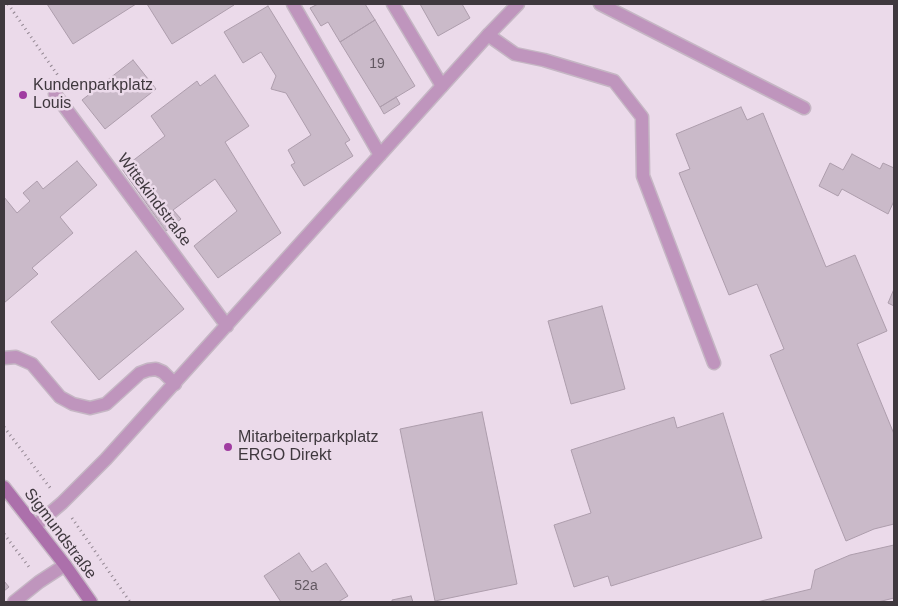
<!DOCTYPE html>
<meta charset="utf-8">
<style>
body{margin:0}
#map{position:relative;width:898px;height:606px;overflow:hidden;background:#ebdaea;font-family:Helvetica,sans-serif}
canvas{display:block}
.frame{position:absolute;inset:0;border:5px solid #3f383e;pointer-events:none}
</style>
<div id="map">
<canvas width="898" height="606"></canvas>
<div class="frame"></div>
</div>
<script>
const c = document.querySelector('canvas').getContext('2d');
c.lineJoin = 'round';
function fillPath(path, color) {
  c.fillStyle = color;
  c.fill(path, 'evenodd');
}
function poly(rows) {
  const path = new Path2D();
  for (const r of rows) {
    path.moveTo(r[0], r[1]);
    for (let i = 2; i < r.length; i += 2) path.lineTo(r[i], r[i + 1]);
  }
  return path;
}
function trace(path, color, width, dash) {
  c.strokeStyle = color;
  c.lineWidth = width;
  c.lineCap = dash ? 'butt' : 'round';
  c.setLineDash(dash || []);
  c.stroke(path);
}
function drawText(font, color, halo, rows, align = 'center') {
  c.font = font + ' Helvetica,sans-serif';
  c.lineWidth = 5;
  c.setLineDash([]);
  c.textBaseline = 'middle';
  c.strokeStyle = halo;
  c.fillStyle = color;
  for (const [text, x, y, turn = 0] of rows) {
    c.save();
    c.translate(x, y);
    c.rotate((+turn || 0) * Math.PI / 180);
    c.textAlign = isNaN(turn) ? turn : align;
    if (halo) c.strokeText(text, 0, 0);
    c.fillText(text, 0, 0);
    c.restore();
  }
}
const building = poly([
 [47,4,136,4,73,44,47,4],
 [147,4,233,4,234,5,172,44,147,4],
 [318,4,365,4,375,20,340,42,328,22,321,26,310,8,318,4],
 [420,4,462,4,470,18,438,36,420,4],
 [268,6,350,140,345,143,353,156,304,186,291,165,295,163,288,150,311,135,286,93,271,89,276,76,261,52,243,63,224,32,268,6],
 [375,20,415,86,380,107,340,42,375,20],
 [133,60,156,89,105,129,82,100,133,60],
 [215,75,249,126,225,142,281,233,218,278,194,246,237,211,215,179,173,210,181,219,166,231,122,169,165,136,151,116,197,81,200,86,215,75],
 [396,97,400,104,384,114,380,107,396,97],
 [741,107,747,120,763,113,826,267,855,255,887,331,857,344,894,434,894,524,874,529,846,541,770,355,784,349,757,284,729,295,679,173,690,169,676,134,741,107],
 [852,154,880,169,883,163,894,168,894,201,888,214,842,189,838,196,819,186,830,163,843,170,852,154],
 [77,161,97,185,60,217,73,233,32,268,38,274,4,303,4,197,17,213,30,201,23,193,37,181,43,189,77,161],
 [136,251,184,309,99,380,51,322,136,251],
 [894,289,894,306,888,303,894,289],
 [602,306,625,389,571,404,548,321,602,306],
 [482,412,517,584,435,601,400,429,482,412],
 [723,413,762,538,611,586,608,576,574,587,554,525,591,513,571,450,674,417,677,428,723,413],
 [894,545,894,598,878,602,757,602,811,589,815,570,850,555,894,545],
 [299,553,312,572,326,563,348,596,338,602,281,602,264,576,299,553],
 [4,581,9,587,4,591,4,581],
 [411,596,413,602,392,602,392,600,411,596]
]);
const path = poly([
 [8,4,59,77],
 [4,427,51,489],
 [72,518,130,602],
 [4,534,29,567]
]);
const lane = poly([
 [393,4,442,86],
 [600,4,804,108],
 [488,35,515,54,544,60,614,81,642,117,643,176,714,363],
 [4,358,16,357,32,364,60,397,73,404,90,408,106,404,140,373,148,370,156,369,163,372,175,384],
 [14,602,39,582,65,565]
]);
const street = poly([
 [293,4,380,155],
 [55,94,227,326],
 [35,526,62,503,106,459,488,35,518,4]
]);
const secondary = poly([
 [4,487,65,565,91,602]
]);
const markers = [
 [23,95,5,"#a03ca1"],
 [228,447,5,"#a03ca1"]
];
const numberNames = [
 ["19",377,64],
 ["52a",306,586]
];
const poiNames = [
 ["Kundenparkplatz",33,86],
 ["Louis",33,104],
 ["Mitarbeiterparkplatz",238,438],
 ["ERGO Direkt",238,456]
];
const streetNames = [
 ["Wittekindstraße",154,200,53],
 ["Sigmundstraße",60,534,53]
];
fillPath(building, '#cabac9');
trace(building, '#ad9dac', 1);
trace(lane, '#c5b6c4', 15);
trace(street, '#c5b6c4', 15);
trace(secondary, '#c5b6c4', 15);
trace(path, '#938792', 3, [1, 4]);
trace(lane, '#bf95bd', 12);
trace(street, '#bf95bd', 12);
trace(secondary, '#ac70ab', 12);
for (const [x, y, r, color] of markers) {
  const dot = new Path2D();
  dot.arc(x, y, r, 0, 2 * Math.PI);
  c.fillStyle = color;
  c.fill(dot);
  trace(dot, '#ebdaea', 2);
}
drawText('14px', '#625861', null, numberNames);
drawText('16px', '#3f383e', '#ebdaea', poiNames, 'left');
drawText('16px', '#3f383e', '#ebdaea', streetNames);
</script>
